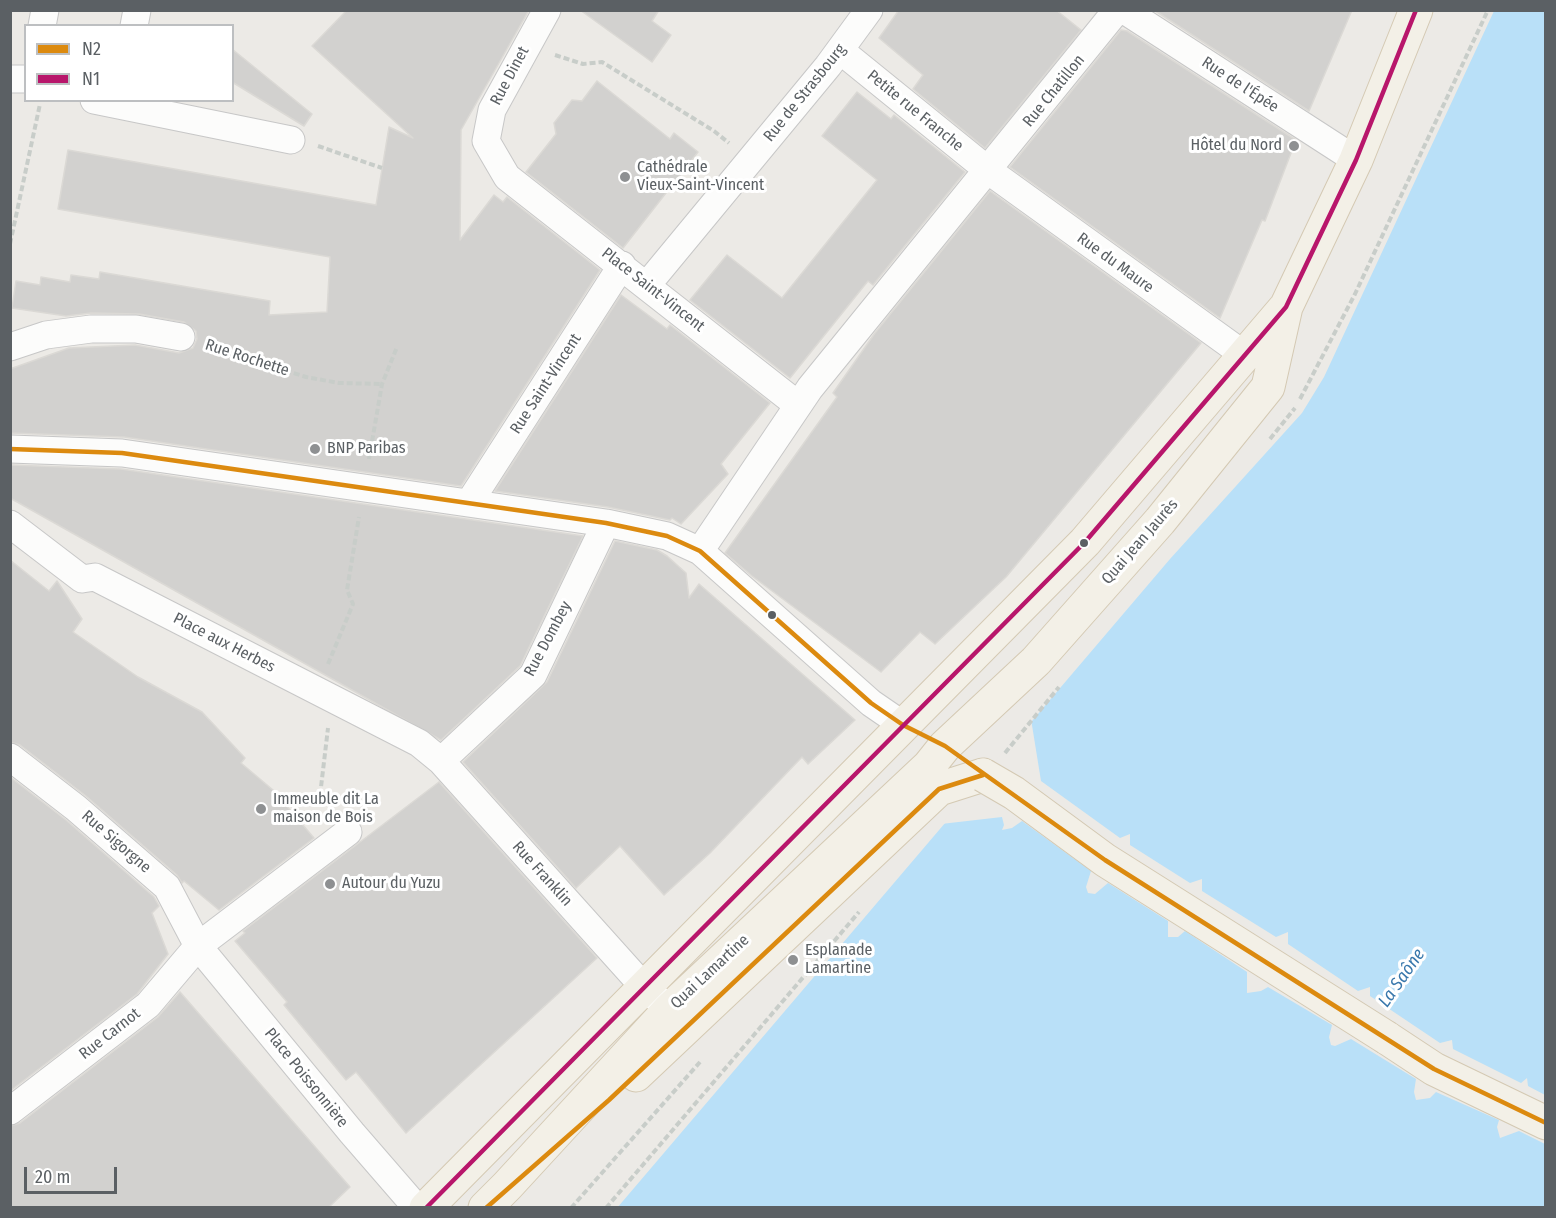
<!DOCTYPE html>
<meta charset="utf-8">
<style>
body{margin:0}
#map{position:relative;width:1556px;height:1218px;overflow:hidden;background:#eceae6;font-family:"Fira Sans Condensed",sans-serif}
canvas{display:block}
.frame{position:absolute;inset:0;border:12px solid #5b6064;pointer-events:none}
.legend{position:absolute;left:24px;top:24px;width:210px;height:78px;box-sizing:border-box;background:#fff;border:2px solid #bdbfc1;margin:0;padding:8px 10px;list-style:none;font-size:18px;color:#5b6064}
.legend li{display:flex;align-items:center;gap:12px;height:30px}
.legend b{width:30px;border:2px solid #bdbfc1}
.scale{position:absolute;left:24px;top:1167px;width:93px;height:27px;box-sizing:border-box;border:3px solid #5b6064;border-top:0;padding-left:8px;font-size:18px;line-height:21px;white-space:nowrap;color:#5b6064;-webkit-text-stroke:4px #fff;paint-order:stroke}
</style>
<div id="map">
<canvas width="1556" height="1218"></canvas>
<div class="frame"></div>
<ul class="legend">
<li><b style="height:8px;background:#dc8a0f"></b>N2</li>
<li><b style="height:8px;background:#b8166b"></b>N1</li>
</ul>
<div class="scale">20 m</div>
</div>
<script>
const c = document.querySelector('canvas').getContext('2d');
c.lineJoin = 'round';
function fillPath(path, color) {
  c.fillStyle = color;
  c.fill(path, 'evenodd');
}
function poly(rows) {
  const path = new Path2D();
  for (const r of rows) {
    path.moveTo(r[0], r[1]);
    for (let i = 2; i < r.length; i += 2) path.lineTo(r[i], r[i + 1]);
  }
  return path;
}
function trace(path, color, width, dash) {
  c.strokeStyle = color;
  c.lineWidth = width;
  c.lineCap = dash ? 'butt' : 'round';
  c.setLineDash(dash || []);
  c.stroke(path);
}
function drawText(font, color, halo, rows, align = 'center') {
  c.font = font + ' "Fira Sans Condensed",sans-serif';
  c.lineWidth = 6;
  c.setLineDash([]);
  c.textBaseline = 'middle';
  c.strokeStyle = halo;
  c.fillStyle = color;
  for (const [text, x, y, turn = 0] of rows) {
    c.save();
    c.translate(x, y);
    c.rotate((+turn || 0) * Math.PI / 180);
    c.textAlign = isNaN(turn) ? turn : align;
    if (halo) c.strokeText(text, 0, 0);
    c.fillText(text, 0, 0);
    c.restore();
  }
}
const water = poly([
 [1494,11,1545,11,1545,1207,617,1208,1170,559,1302,413,1324,377]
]);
const pier = poly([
 [1031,719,1041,781,1120,838,1130,834,1130,845,1190,883,1202,879,1202,891,1276,937,1288,932,1288,944,1358,991,1370,987,1370,996,1440,1043,1452,1040,1453,1049,1521,1083,1527,1078,1528,1086,1545,1095,1545,1144,1519,1131,1500,1138,1497,1127,1499,1120,1436,1092,1430,1098,1416,1100,1414,1092,1416,1079,1351,1039,1335,1046,1331,1045,1329,1037,1332,1025,1268,987,1261,991,1247,993,1247,972,1185,931,1178,937,1168,937,1168,921,1108,883,1095,894,1088,893,1086,887,1091,871,1022,821,1012,828,1002,830,1004,825,1002,817,941,824]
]);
const building = poly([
 [347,10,529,10,461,130,460,240,494,195,503,202,507,197,600,270,461,486,124,437,10,433,10,369,69,348,135,345,179,353,193,348,197,339,196,331,184,322,139,314,91,313,66,316,12,308,16,281,40,285,41,277,70,282,71,275,99,279,100,272,270,301,269,315,327,312,330,257,58,209,68,150,376,205,389,127,413,138,312,46,347,10],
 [580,10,659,10,652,21,671,35,652,62,580,10],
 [899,10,1056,10,1081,30,985,148,913,89,923,75,879,38,899,10],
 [1154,10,1352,10,1309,111,1154,10],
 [1121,30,1127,31,1296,140,1265,221,1262,220,1220,318,1010,167,1121,30],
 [232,49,312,114,304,126,232,82,232,49],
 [597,81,670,139,674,133,698,152,623,248,526,172,556,134,554,123,572,100,582,101,597,81],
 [857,92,891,119,894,115,965,172,873,285,868,281,790,378,690,300,727,255,782,298,877,180,822,136,857,92],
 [990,191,1201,343,1006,577,935,644,920,632,881,672,752,576,725,553,837,397,833,393,875,333,990,191],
 [621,295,667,329,670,325,770,403,721,464,728,474,681,524,672,518,670,520,608,507,495,491,621,295],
 [10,465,121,469,583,536,520,666,441,740,10,498,10,465],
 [615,541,657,550,667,556,686,573,689,598,699,584,855,720,808,764,802,757,710,853,664,895,620,846,576,888,463,762,547,682,615,541],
 [10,560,49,591,57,581,82,619,73,632,138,677,202,712,245,758,241,763,273,790,314,838,219,910,184,881,182,883,177,875,86,796,20,745,10,742,10,560],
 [10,777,66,820,154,897,159,906,152,913,168,954,137,994,10,1091,10,777],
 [439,782,597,958,406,1133,356,1072,346,1080,284,1005,287,1002,235,941,245,933,243,931,439,782],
 [180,992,350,1187,328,1208,10,1208,10,1126,20,1123,158,1017,180,992]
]);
const path = poly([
 [555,55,583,64,602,62,714,131,729,143],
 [318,146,382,168],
 [10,244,40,104],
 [208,346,306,377,339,383,382,384],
 [1300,399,1355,294,1488,10],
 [1270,439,1295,408],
 [369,459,382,384,397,347],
 [328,664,353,604,347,590,359,517],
 [1005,753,1059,687],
 [319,804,328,728],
 [571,1208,700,1062],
 [606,1208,859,912]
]);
const street = poly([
 [547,10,492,110,486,141,507,177,798,405],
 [1124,10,1356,160],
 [42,26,45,10],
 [134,26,137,10],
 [841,51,989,171,1243,354],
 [10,79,26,79],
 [94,100,291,140],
 [647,285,828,66,869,10],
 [10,347,46,335,91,329,136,329,181,337],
 [10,449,122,453,606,523,667,536,700,551,871,703,903,725],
 [469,503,622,265],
 [10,524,82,579,95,577,419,743,441,761,644,987,660,1001],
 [700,551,810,388,1117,10],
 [10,757,76,808,167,887,198,946,352,1133,417,1208],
 [441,761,533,675,606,523],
 [10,1111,148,1005,198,946,348,832]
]);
const primary = poly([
 [1387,1038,1434,1069,1546,1123],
 [636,1075,939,789,983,775],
 [426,1208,1085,542,1284,309],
 [485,1208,507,1186,670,1009,929,766,945,746,1036,661,1160,521,1268,387,1286,307,1356,160,1416,10]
]);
const primaryBridge = poly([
 [983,775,1014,793,1105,860,1387,1038]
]);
const bus1 = poly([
 [10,449,122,453,606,523,667,536,700,551,871,703,903,725,945,746,1105,860,1434,1069,1546,1123],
 [486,1208,609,1100,939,789,983,775]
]);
const bus2 = poly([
 [426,1208,1085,542,1286,307,1356,160,1416,10]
]);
const markers = [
 [1294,146,6,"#8e9092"],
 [625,177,6,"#8e9092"],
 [315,449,6,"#8e9092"],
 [1084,543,5,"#5b6064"],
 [772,615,5,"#5b6064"],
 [261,809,6,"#8e9092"],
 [330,884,6,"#8e9092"],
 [793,960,6,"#8e9092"]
];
const streetNames = [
 ["Rue Dinet",510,76,-62],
 ["Rue de l'Épée",1240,85,33],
 ["Rue Chatillon",1054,91,-51],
 ["Rue de Strasbourg",805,93,-51],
 ["Petite rue Franche",915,111,39],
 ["Rue du Maure",1115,263,36],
 ["Place Saint-Vincent",653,290,38],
 ["Rue Rochette",247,358,18],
 ["Rue Saint-Vincent",546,384,-57],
 ["Quai Jean Jaurès",1140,542,-49],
 ["Rue Dombey",548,639,-62],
 ["Place aux Herbes",224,643,27],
 ["Rue Sigorgne",116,842,41],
 ["Rue Franklin",542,874,48],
 ["Quai Lamartine",710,972,-43],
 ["Rue Carnot",110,1034,-38],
 ["Place Poissonnière",306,1078,51]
];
const poiNames = [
 ["Hôtel du Nord",1282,146,"right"],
 ["Cathédrale",637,168],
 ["Vieux-Saint-Vincent",637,186],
 ["BNP Paribas",327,449],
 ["Immeuble dit La",273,800],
 ["maison de Bois",273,818],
 ["Autour du Yuzu",342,884],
 ["Esplanade",805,951],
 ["Lamartine",805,969]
];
const waterNames = [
 ["La Saône",1402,978,-55]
];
fillPath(water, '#b9e0f8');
fillPath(pier, '#eceae6');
fillPath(building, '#d2d1cf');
trace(building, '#dbd9d5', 1.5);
trace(street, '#c7c7c7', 29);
trace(primary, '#d4c9b3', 35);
trace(path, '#c8cdc9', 4, [6, 3]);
trace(street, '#fcfcfb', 27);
trace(primary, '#f3f0e7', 33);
trace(primaryBridge, '#d4c9b3', 35, []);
trace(primaryBridge, '#f3f0e7', 33);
trace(bus1, '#dc8a0f', 4.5);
trace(bus2, '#b8166b', 4.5);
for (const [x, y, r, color] of markers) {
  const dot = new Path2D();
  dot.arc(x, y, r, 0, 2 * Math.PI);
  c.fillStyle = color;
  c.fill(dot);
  trace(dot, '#fff', 2);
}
drawText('16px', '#5b6064', '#fff', streetNames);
drawText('16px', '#5b6064', '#fff', poiNames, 'left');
drawText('italic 18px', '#3978ac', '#fff', waterNames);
</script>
